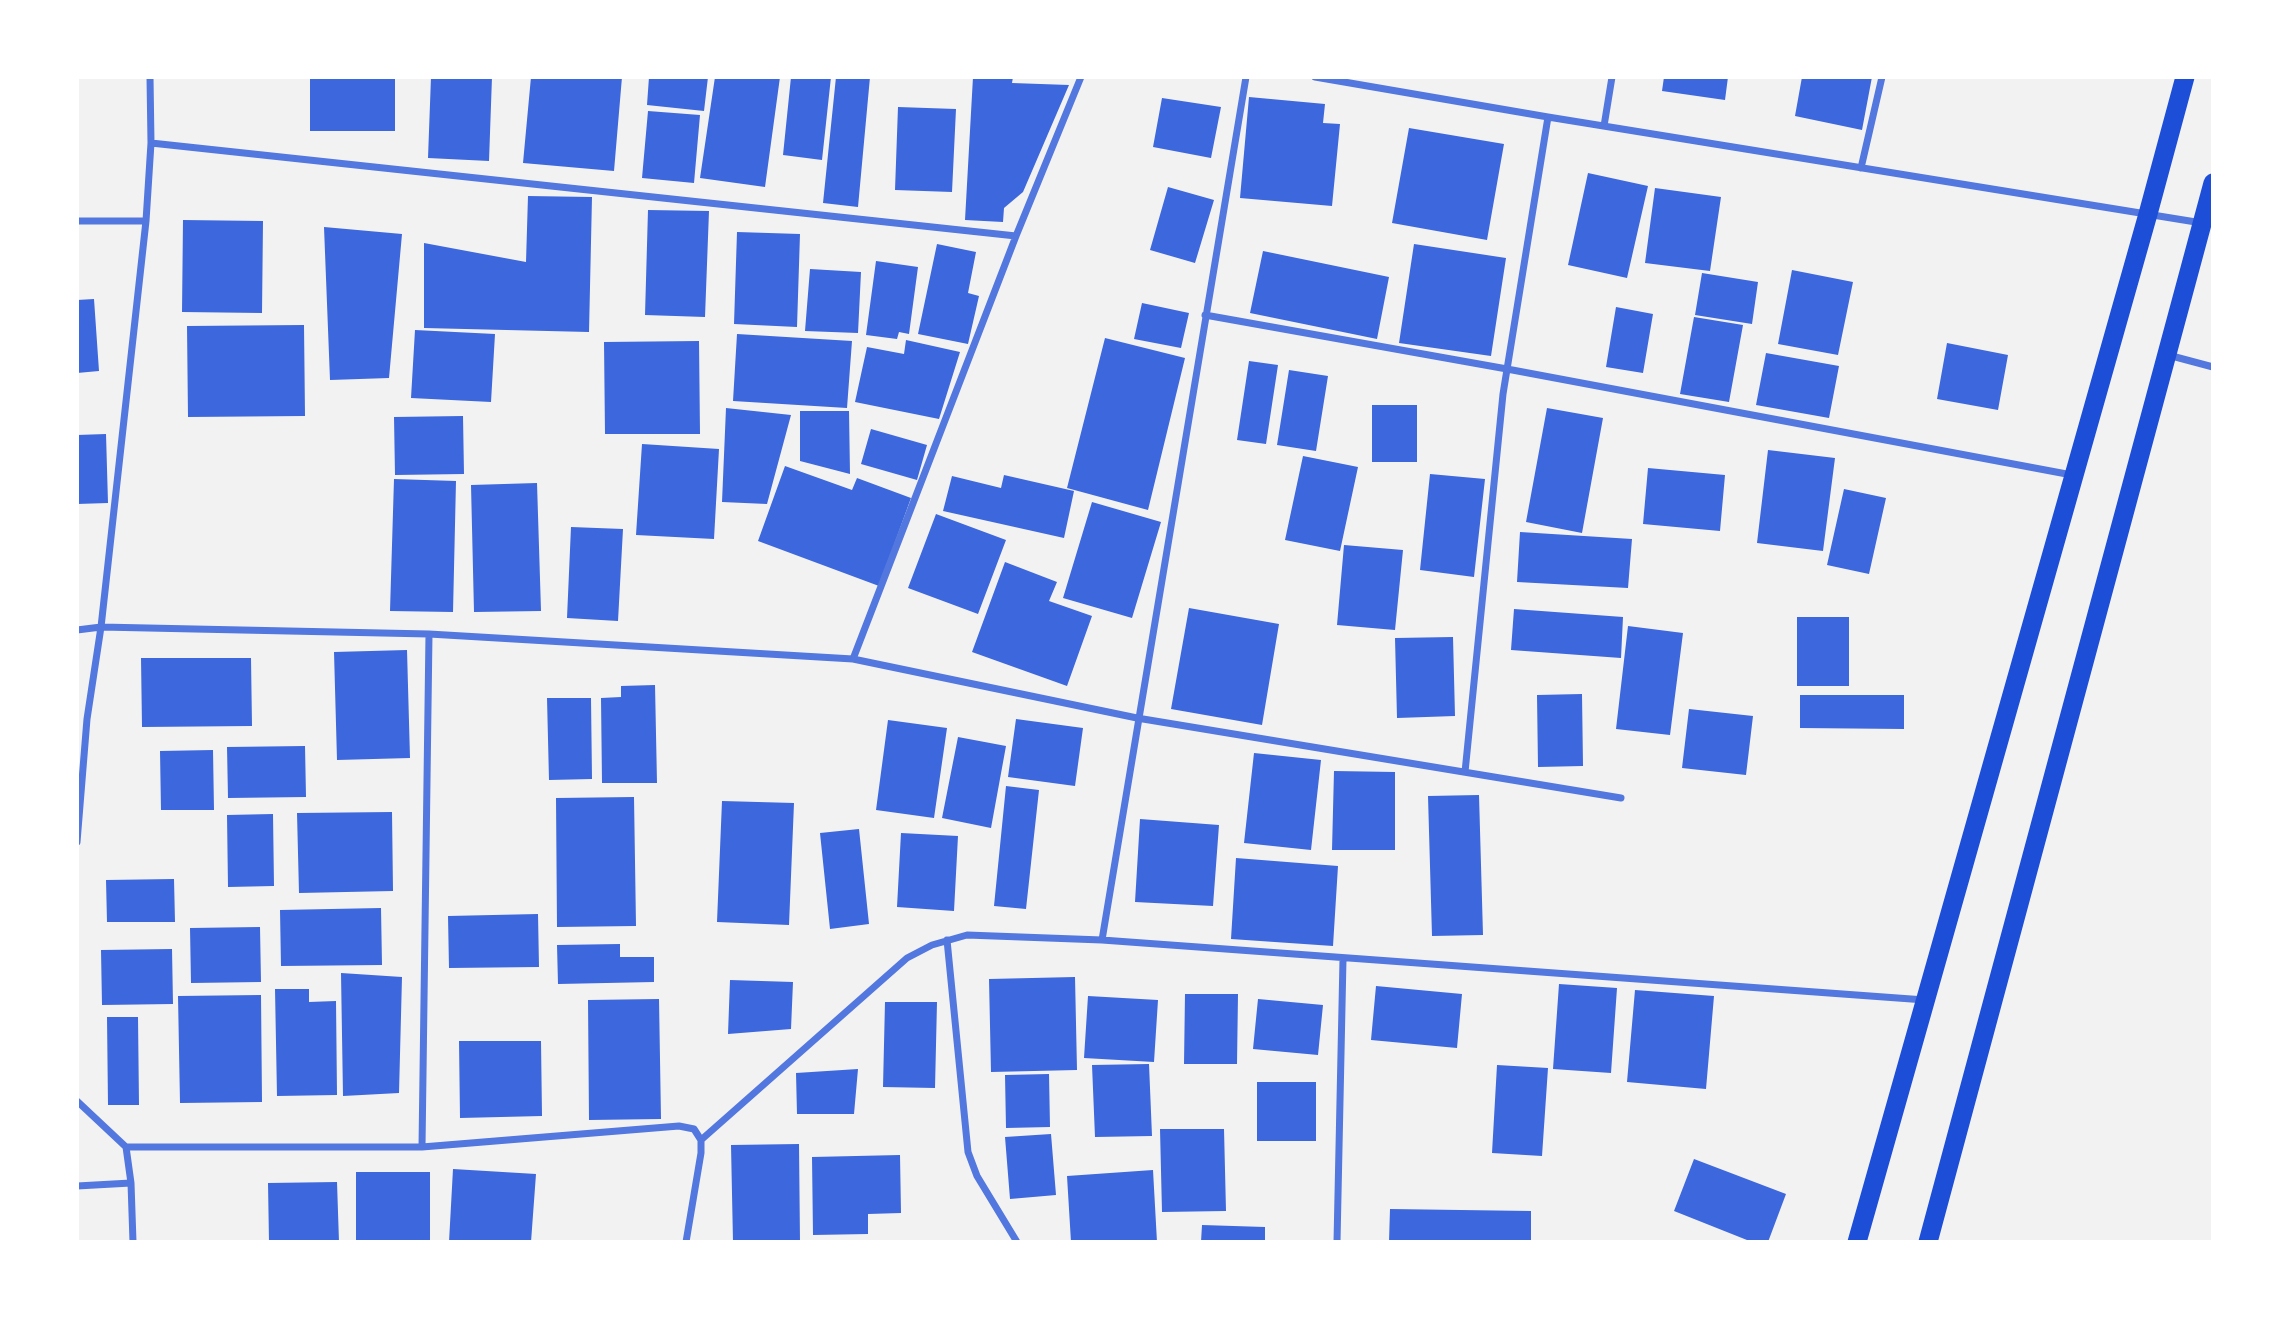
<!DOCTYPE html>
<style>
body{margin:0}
#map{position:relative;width:2290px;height:1319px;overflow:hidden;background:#f2f2f2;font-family:"Noto Serif",serif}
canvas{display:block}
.frame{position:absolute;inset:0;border:79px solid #fff;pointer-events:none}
</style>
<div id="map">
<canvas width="2290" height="1319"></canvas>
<div class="frame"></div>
</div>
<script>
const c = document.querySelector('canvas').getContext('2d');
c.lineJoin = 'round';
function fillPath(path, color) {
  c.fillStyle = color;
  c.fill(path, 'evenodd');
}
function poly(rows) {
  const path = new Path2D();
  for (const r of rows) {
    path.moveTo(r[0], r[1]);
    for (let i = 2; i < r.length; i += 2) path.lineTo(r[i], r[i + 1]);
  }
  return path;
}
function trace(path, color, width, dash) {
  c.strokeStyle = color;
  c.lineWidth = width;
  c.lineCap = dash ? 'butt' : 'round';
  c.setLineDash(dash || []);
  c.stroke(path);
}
const building = poly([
 [310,77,395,77,395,131,310,131],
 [431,77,492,77,489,161,428,158],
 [531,77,622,77,614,171,523,163],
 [649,77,708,77,704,111,647,105],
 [715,77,780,77,765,187,700,178],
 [791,77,831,77,822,160,783,155],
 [836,77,870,77,858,207,823,203],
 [973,77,1013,77,1012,83,1069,85,1023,192,1004,208,1003,222,965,220],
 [1664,77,1728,77,1725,100,1662,91],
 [1802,77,1872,77,1862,130,1795,116],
 [1249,97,1325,104,1323,123,1340,124,1332,206,1240,198],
 [1162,98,1221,107,1211,158,1153,147],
 [898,107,956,109,952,192,895,190],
 [648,111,700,115,694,183,642,178],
 [1409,128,1504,144,1487,240,1392,223],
 [1588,173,1648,186,1627,278,1568,265],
 [1168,187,1214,200,1195,263,1150,250],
 [1655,188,1721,197,1710,271,1645,263],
 [528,196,592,197,589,332,424,328,424,243,526,262],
 [648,210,709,211,705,317,645,315],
 [183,220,263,221,262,313,182,312],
 [324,227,402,234,389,378,330,380],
 [737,232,800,234,797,327,734,324],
 [937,244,976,252,968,293,979,296,968,344,918,334],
 [1414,244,1506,258,1491,356,1399,343],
 [1263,251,1389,277,1377,339,1250,313],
 [876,261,918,267,909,334,899,332,897,339,866,335],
 [810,269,861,272,858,333,805,331],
 [1792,270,1853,282,1838,355,1778,344],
 [1702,273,1758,282,1752,324,1695,315],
 [94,299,99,371,77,373,77,300],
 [1142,303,1189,313,1181,348,1134,339],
 [1616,307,1653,314,1643,373,1606,367],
 [1694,317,1743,325,1729,402,1680,394],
 [304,325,305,416,188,417,187,326],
 [415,330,495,334,491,402,411,398],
 [737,334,852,341,847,408,733,401],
 [1105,338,1185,358,1148,510,1067,488],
 [906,340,960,352,939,419,855,402,867,347,904,354],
 [699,341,700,434,605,434,604,342],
 [1947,343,2008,355,1998,410,1937,399],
 [1766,353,1839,366,1829,418,1756,405],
 [1249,361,1278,365,1266,444,1237,440],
 [1289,370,1328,376,1316,451,1277,445],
 [1372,405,1417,405,1417,462,1372,462],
 [726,408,791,415,767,504,722,502],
 [1547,408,1603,418,1582,533,1526,522],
 [800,411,849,411,850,474,800,461],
 [463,416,464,474,395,475,394,417],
 [871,429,927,445,917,480,861,464],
 [106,434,108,503,77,504,77,435],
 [642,444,719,449,714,539,636,535],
 [1768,450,1835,458,1823,551,1757,543],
 [1303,456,1358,467,1340,551,1285,540],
 [785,466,852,490,857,478,911,498,879,586,758,541],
 [1648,468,1725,475,1720,531,1643,524],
 [1430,474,1485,479,1474,577,1420,570],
 [1004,475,1074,491,1064,538,943,511,952,476,1001,488],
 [394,479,456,481,453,612,390,611],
 [537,483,541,611,474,612,471,485],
 [1844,489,1886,498,1869,574,1827,565],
 [1092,502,1161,522,1132,618,1063,598],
 [936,514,1006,540,978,614,908,588],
 [571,527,623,529,618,621,567,618],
 [1520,532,1632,539,1628,588,1517,582],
 [1344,545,1403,550,1395,630,1337,625],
 [1005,562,1057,582,1049,601,1092,616,1067,686,972,652],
 [1189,608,1279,624,1262,725,1171,709],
 [1514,609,1623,617,1621,658,1511,650],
 [1797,617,1849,617,1849,686,1797,686],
 [1628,626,1683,633,1670,735,1616,729],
 [1453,637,1455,716,1397,718,1395,638],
 [407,650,410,758,337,760,334,652],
 [141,658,251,658,252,726,142,727],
 [655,685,657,783,602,783,601,698,621,697,621,686],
 [1582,694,1583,766,1538,767,1537,695],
 [1800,695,1904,695,1904,729,1800,728],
 [547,698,591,698,592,779,549,780],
 [1689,709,1753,716,1746,775,1682,768],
 [1016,719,1083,728,1075,786,1008,777],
 [888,720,947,728,934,818,876,810],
 [958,737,1006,746,991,828,942,818],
 [305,746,306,797,228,798,227,747],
 [213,750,214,810,161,810,160,751],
 [1254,753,1321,760,1311,850,1244,843],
 [1334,771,1395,772,1395,850,1332,850],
 [1006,786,1039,790,1026,909,994,906],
 [1479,795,1483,935,1432,936,1428,796],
 [634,797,636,926,557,927,556,798],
 [722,801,794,803,789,925,717,922],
 [392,812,393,891,299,893,297,813],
 [273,814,274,886,228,887,227,815],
 [1140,819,1219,825,1213,906,1135,902],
 [859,829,869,924,830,929,820,833],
 [901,833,958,836,954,911,897,907],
 [1236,858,1338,866,1333,946,1231,939],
 [174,879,175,922,107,922,106,880],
 [381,908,382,965,281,966,280,910],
 [538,914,539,967,449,968,448,916],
 [260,927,261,982,191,983,190,928],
 [620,944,620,957,654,957,654,982,558,984,557,945],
 [172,949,173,1004,102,1005,101,950],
 [341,973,402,977,399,1093,343,1096],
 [1075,977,1077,1070,991,1072,989,979],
 [730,980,793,982,791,1029,728,1034],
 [1559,984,1617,988,1611,1073,1553,1069],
 [1376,986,1462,994,1457,1048,1371,1040],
 [275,989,309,989,309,1002,336,1001,337,1095,277,1096],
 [1635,990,1714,996,1706,1089,1627,1082],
 [1185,994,1238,994,1237,1064,1184,1064],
 [261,995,262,1102,180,1103,178,996],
 [1088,996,1158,1000,1154,1062,1084,1058],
 [659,999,661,1119,589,1120,588,1000],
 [1258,999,1323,1005,1318,1055,1253,1049],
 [885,1002,937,1002,935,1088,883,1087],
 [107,1017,138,1017,139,1105,108,1105],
 [459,1041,541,1041,542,1116,460,1118],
 [1149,1064,1152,1136,1095,1137,1092,1065],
 [1497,1065,1548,1068,1542,1156,1492,1153],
 [858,1069,854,1114,797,1114,796,1073],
 [1049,1074,1050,1127,1006,1128,1005,1075],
 [1257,1082,1316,1082,1316,1141,1257,1141],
 [1160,1129,1224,1129,1226,1211,1162,1212],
 [1051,1134,1056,1195,1010,1199,1005,1137],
 [799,1144,800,1242,733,1242,731,1145],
 [900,1155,901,1213,868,1214,868,1234,813,1235,812,1157],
 [1694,1159,1786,1194,1768,1242,1752,1242,1674,1211],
 [453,1169,536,1174,531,1242,449,1242],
 [1153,1170,1157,1242,1071,1242,1067,1176],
 [356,1172,430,1172,430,1242,356,1242],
 [337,1182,339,1242,269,1242,268,1183],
 [1390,1209,1531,1211,1531,1242,1389,1242],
 [1202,1225,1265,1227,1265,1242,1201,1242]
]);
const minor = poly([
 [1315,77,1548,117,2202,223],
 [1604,126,1612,77],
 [151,143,1016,236],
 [1861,168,1882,77],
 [77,221,146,221],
 [1205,315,1507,369,2072,475],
 [2168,355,2213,367],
 [77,630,101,627,429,634,853,659,1137,718,1621,798],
 [853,659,1016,236,1081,77],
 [1465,772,1503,394,1548,117],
 [77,842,87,719,101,627,146,221,151,143,150,77],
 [947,940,968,1152,977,1176,1017,1242],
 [1102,940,1246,77],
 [77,1101,126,1147,131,1183,133,1242],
 [701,1140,907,958,932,945,967,935,1102,940,1925,1000],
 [126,1147,422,1147,679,1126,694,1129,701,1140,701,1153,686,1242],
 [422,1147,429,634],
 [77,1186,131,1183],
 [1337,1242,1343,959]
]);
const trunk = poly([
 [1857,1242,2148,214,2185,77],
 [1928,1242,2213,183]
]);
fillPath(building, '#3d67dc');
trace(minor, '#5277de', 7);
trace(trunk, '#1d4ed8', 19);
</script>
